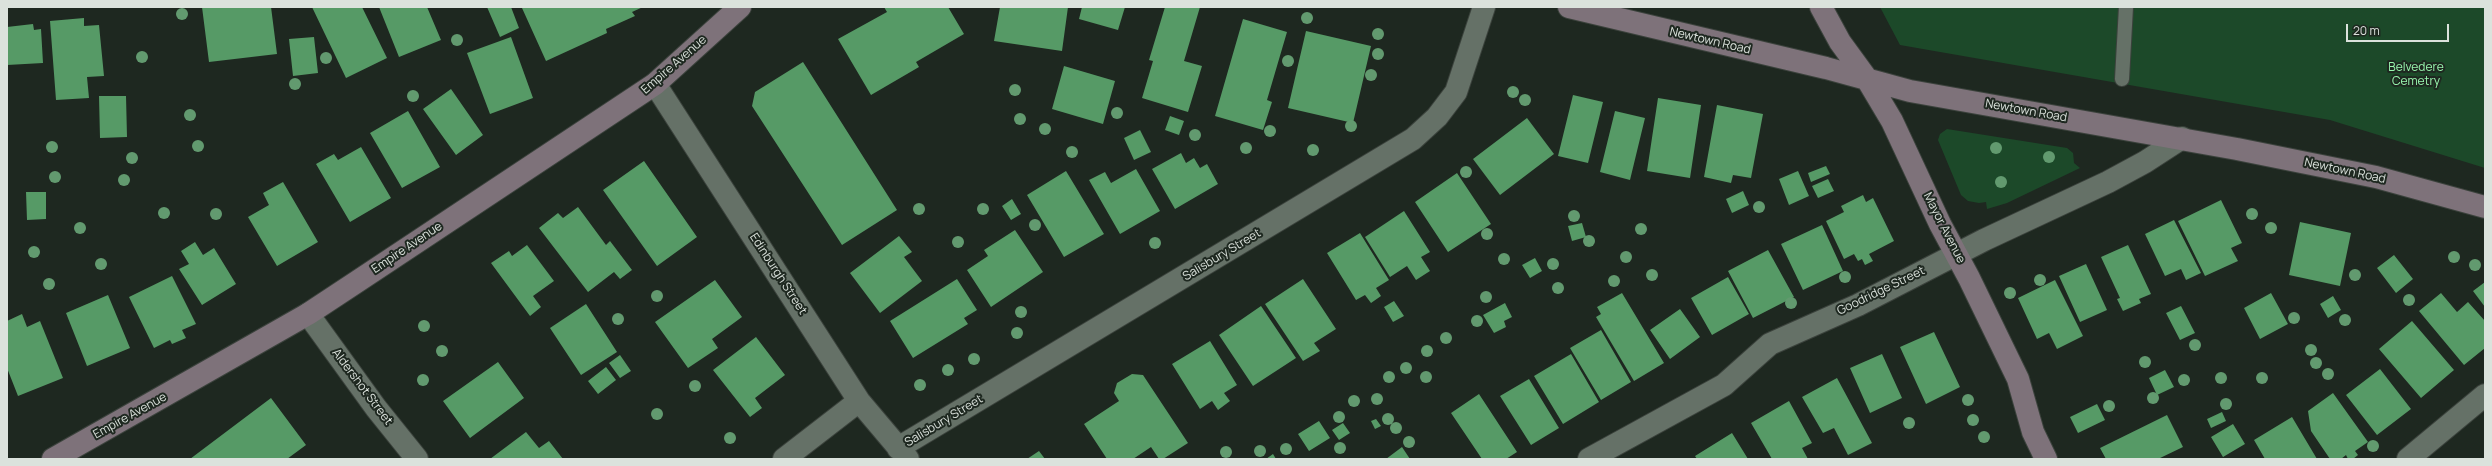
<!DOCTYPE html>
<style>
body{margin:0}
#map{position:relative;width:2492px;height:466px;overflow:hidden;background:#1e2820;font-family:Manrope,sans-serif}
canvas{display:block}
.frame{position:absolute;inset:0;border:8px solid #dbe2dc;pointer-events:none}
.scale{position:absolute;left:2346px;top:24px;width:103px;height:18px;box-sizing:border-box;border:2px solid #dbe2dc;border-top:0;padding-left:5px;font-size:12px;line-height:14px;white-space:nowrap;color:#dbe2dc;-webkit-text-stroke:3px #1e2820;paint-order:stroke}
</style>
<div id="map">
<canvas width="2492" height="466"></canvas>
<div class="frame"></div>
<div class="scale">20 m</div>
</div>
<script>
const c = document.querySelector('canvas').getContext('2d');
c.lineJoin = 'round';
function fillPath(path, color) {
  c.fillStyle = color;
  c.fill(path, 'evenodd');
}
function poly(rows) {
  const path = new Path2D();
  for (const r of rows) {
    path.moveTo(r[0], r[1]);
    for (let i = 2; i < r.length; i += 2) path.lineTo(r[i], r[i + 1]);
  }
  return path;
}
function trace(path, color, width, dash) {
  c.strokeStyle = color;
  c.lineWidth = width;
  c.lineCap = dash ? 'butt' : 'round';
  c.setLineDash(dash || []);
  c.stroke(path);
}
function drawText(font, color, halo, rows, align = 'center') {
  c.font = font + ' Manrope,sans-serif';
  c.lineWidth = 4;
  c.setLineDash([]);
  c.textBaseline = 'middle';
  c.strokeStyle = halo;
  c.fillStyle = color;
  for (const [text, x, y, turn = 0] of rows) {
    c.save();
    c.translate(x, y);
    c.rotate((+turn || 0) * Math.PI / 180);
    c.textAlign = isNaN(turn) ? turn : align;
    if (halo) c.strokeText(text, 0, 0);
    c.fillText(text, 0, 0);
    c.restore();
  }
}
const green = poly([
 [1880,7,2485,7,2485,168,2330,120,1900,45],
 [1947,129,2067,148,2073,153,2074,163,2080,168,2007,203,1987,209,1986,202,1979,203,1968,201,1961,195,1938,140,1940,134]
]);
const building = poly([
 [202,7,271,7,277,54,209,62],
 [312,7,362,7,387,58,346,78],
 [379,7,427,7,441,40,399,57],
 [487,7,511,7,519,28,500,37],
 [525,7,643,7,632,12,635,16,606,29,607,33,546,61,522,8],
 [884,7,948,7,964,34,916,62,919,67,871,95,838,39,887,12],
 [1000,7,1068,7,1062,51,994,41],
 [1082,7,1125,7,1118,30,1079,19],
 [1165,7,1200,7,1184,61,1202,66,1188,112,1142,98,1153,61,1149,60],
 [84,18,84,26,99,25,104,76,87,77,89,98,56,100,50,21],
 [1243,19,1287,32,1267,100,1272,102,1263,130,1215,116],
 [33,24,34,30,41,29,43,63,7,65,7,27],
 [1306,31,1371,46,1353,123,1288,108],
 [314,37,318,73,293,76,289,39],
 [511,37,533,98,490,114,467,53],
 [803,62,897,210,842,245,752,106,755,92],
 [1064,66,1115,81,1103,124,1052,109],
 [451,89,483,135,456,155,423,109],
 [1573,95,1603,102,1588,163,1558,156],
 [99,96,126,96,127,137,100,138],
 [1658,98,1701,105,1690,178,1647,171],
 [1717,105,1763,114,1751,178,1733,175,1731,183,1704,177],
 [408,111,440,167,402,188,370,133],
 [1615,111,1645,118,1630,180,1600,172],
 [1170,116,1184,121,1179,135,1165,130],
 [1527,118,1554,154,1500,195,1473,159],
 [1140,130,1151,152,1134,160,1124,138],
 [361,147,391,198,350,222,316,164,334,154,338,160],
 [1181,153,1186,163,1194,158,1200,168,1207,164,1218,184,1175,209,1152,169],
 [644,161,697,237,657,266,603,190],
 [1826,166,1830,174,1811,182,1808,173],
 [1136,169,1160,211,1120,234,1089,180,1105,172,1111,183],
 [1066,171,1104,234,1064,257,1027,195],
 [1798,171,1809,196,1789,205,1779,179],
 [1457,173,1491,224,1448,252,1415,202],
 [1828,179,1834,191,1818,198,1812,186],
 [283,182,318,242,277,266,248,217,269,205,263,193],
 [1743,191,1749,205,1732,213,1726,199],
 [26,192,46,192,46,219,27,220],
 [1863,195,1866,202,1873,198,1894,241,1869,254,1873,261,1865,265,1862,259,1858,261,1854,254,1844,259,1826,221,1844,212,1841,206],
 [1012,199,1021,214,1011,220,1002,206],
 [2221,200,2242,243,2231,248,2238,261,2205,276,2178,221],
 [578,207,606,245,610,241,632,270,620,279,614,272,588,292,539,228,558,213,563,218],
 [1404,211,1430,252,1421,257,1430,271,1416,280,1407,266,1390,277,1365,237],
 [2174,220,2201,273,2186,280,2181,269,2165,276,2145,234],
 [2300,222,2351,233,2340,286,2289,275],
 [1582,223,1586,237,1572,241,1568,226],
 [1822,225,1843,271,1803,290,1781,244],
 [1015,230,1043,272,991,307,967,270,988,256,984,250],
 [1360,233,1389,280,1376,288,1381,296,1371,303,1365,295,1356,300,1327,253],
 [899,236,912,252,904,257,922,281,880,313,850,273],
 [195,242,203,255,214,248,236,284,202,305,179,269,189,264,181,251],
 [527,245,554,281,533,296,541,307,530,316,491,263,509,251,512,256],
 [2128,245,2151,294,2139,299,2141,303,2123,311,2117,299,2120,298,2101,257],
 [1768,250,1794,297,1753,318,1728,271],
 [2394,255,2413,279,2396,293,2377,268],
 [1535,258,1542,271,1530,278,1522,265],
 [2086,264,2107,310,2080,322,2059,276],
 [172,276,196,324,182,330,186,338,172,344,170,340,154,348,129,297],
 [1728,277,1749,314,1712,335,1691,298],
 [957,279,977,310,964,318,968,324,913,358,890,321],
 [1303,279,1336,329,1314,343,1320,351,1303,361,1265,304],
 [715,280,742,317,712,339,718,348,688,368,655,322],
 [2055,280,2083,336,2057,349,2049,333,2037,339,2018,298],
 [2485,282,2485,307,2473,291],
 [1622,293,1664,363,1634,381,1596,317,1601,314,1597,307],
 [2271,293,2288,324,2260,339,2244,308],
 [2441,293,2457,312,2468,302,2485,321,2485,348,2464,365,2419,311],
 [108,295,130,348,87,366,66,313],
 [2333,296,2341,310,2328,318,2320,304],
 [1394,301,1404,316,1393,322,1384,307],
 [1505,303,1512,317,1504,321,1506,327,1494,333,1483,315],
 [586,304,617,352,581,375,550,328],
 [1261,306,1296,358,1253,386,1219,335],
 [2181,306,2195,333,2180,340,2166,313],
 [1680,309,1700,337,1670,359,1650,330],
 [22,314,27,327,40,321,63,378,18,396,7,368,7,321],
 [2412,321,2454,370,2421,398,2379,349],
 [1601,330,1631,382,1601,400,1570,348],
 [1934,332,1960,387,1926,404,1900,347],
 [756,337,785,375,755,398,762,408,750,417,713,370],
 [1210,341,1237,385,1224,393,1230,401,1218,410,1212,401,1200,409,1172,364],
 [1571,354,1599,402,1563,424,1534,376],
 [1882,354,1902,398,1870,413,1850,368],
 [620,355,631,371,620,378,609,363],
 [498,362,524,398,470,438,443,401],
 [606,367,616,380,598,394,588,381],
 [2380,369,2411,409,2377,435,2346,395],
 [2165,370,2174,387,2157,395,2149,378],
 [1132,374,1143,375,1188,443,1163,459,1159,459,1151,447,1133,459,1107,459,1084,424,1119,401,1114,393,1117,383],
 [1837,378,1872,443,1848,455,1834,428,1823,433,1802,397],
 [1529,379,1559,428,1531,445,1500,396],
 [2333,393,2368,442,2355,451,2358,455,2353,459,2348,459,2346,455,2341,459,2330,459,2311,431,2308,411],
 [1479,394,1517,452,1506,459,1482,459,1451,413],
 [271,398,306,445,287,459,190,459],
 [1789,401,1812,443,1802,448,1808,459,1772,459,1751,423],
 [2097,404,2105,420,2078,433,2070,417],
 [2222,412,2226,421,2211,428,2207,419],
 [2167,415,2183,447,2158,459,2106,459,2100,448],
 [2292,417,2317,459,2265,459,2254,440],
 [1376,419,1381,426,1375,429,1371,421],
 [1319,421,1330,438,1309,451,1298,434],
 [1343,423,1350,433,1339,440,1332,430],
 [2233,424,2245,444,2223,457,2211,437],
 [526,432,539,448,549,441,563,459,490,459],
 [1732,433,1748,459,1697,459,1695,456],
 [1402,447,1410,459,1386,459],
 [1039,451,1045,459,1027,459],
 [1273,454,1276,459,1266,459]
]);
const lane = poly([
 [2122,79,2126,7]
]);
const street = poly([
 [655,84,859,401,908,459],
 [308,314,376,408,417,459],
 [898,448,1413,139,1437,117,1456,92,1484,7],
 [784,459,859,401],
 [1589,459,1724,385,1770,344,1858,305,1984,240,2108,182,2145,162,2182,138],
 [2408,459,2485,395]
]);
const secondary = poly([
 [1569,7,1826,68,1910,91,2237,149,2376,177,2485,207],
 [1821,7,1840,42,1867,79,1892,121,1940,224,1969,278,2018,379,2033,432,2046,459],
 [53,459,308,314,355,283,655,84,740,7]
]);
const trees = [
 [182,14],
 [1307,18],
 [1378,34],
 [457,40],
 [1378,54],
 [142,57],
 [326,58],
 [1288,61],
 [1371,75],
 [295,84],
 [1015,90],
 [1513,92],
 [413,96],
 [1525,100],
 [1117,113],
 [190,115],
 [1020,119],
 [1351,126],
 [1045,129],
 [1270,131],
 [1195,135],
 [198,146],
 [52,147],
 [1246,148],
 [1996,148],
 [1313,150],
 [1072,152],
 [2049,157],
 [132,158],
 [1466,172],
 [55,177],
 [124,180],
 [2001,182],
 [1759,207],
 [919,209],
 [983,209],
 [164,213],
 [216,214],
 [2252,214],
 [1574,216],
 [1035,225],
 [80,228],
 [2271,228],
 [1641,229],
 [1487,234],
 [1589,241],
 [958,242],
 [1155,243],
 [34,252],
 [1626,257],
 [2454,257],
 [1504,259],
 [101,264],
 [1553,264],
 [2475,265],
 [1652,275],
 [2355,275],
 [1845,277],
 [2040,280],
 [1614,281],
 [49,284],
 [1558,288],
 [2010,293],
 [657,296],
 [1486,297],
 [2409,300],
 [1791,303],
 [1021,312],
 [2294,318],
 [618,319],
 [2345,320],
 [1477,321],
 [424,326],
 [1017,333],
 [1446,338],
 [2195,345],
 [2311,350],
 [442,351],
 [1427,351],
 [974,359],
 [2145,362],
 [2316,363],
 [1406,368],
 [948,370],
 [2328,374],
 [1389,377],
 [1426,377],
 [2221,378],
 [2262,378],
 [423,380],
 [2184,380],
 [920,385],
 [695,386],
 [2153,398],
 [1377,399],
 [1968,400],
 [1354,401],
 [2226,404],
 [2109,406],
 [657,414],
 [1339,417],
 [1388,419],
 [1973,420],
 [1909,423],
 [1396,428],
 [1984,437],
 [730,438],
 [1409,442],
 [2373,446],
 [1340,448],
 [1286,449],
 [1260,451],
 [1226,452]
];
const streetNames = [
 ["Newtown Road",1710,41,13],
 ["Empire Avenue",674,65,-41],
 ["Newtown Road",2026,111,10],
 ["Newtown Road",2345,171,12],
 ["Mayor Avenue",1944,228,63],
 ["Empire Avenue",407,248,-34],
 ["Salisbury Street",1222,255,-31],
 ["Edinburgh Street",778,274,57],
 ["Goodridge Street",1881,291,-26],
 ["Aldershot Street",362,387,53],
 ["Empire Avenue",130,416,-29],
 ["Salisbury Street",944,421,-31]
];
const parkNames = [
 ["Belvedere",2416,68],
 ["Cemetry",2416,82]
];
fillPath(green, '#1c4929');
fillPath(building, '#569a66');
trace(lane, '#3b423c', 16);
trace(street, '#3b423c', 24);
trace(secondary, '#3b423c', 24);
trace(lane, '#657167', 14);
trace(street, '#657167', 22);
trace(secondary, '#7e727a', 22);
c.fillStyle = '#629a6f';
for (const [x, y] of trees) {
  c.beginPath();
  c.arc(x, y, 6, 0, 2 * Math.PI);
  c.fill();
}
drawText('12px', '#dbe2dc', '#1e2820', streetNames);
drawText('12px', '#99f7af', '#1e2820', parkNames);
</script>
